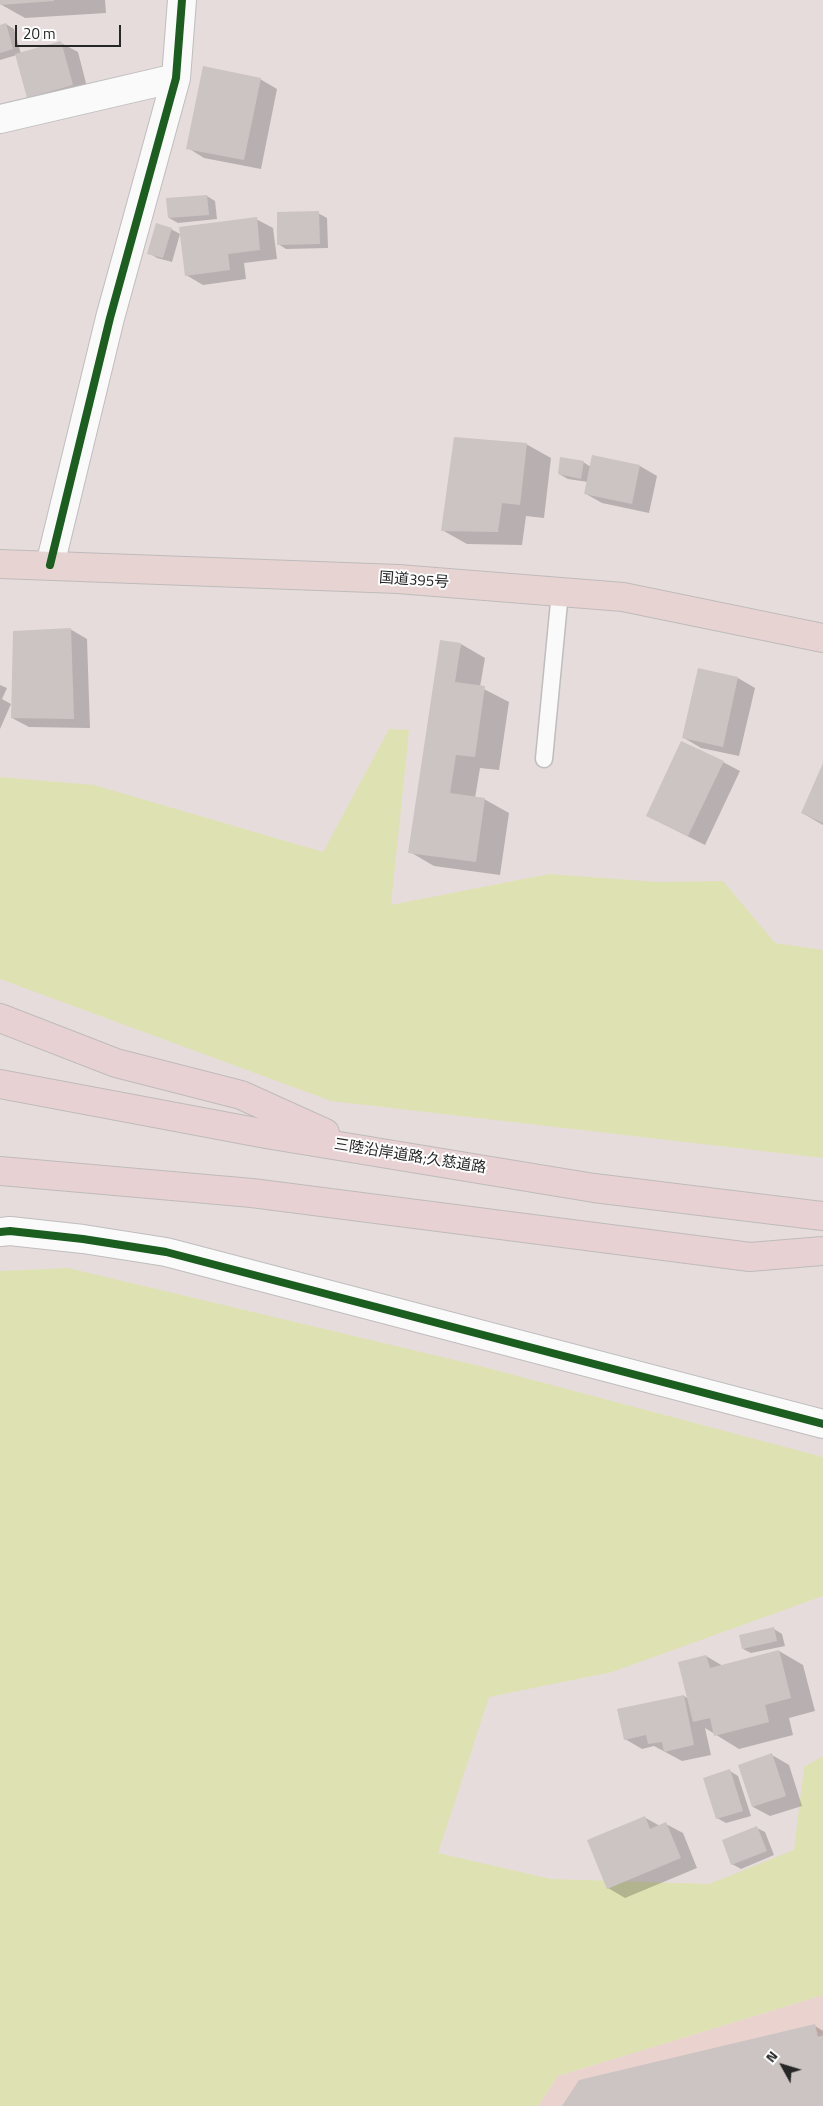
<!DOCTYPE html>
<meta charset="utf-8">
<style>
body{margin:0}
#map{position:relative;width:823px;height:2106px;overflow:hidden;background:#e6dcdc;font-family:"Titillium Web",sans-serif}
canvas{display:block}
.north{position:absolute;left:758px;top:2041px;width:50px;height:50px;-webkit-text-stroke:4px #fff;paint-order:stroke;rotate:309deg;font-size:14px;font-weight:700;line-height:20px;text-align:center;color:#272727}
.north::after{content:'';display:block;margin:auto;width:18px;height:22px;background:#272727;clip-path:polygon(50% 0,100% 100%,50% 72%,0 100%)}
.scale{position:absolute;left:15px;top:25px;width:106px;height:22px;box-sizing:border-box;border:2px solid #272727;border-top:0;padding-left:6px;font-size:15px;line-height:18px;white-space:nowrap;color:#272727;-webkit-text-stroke:4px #fff;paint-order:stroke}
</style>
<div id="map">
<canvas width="823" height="2106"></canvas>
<div class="north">N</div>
<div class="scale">20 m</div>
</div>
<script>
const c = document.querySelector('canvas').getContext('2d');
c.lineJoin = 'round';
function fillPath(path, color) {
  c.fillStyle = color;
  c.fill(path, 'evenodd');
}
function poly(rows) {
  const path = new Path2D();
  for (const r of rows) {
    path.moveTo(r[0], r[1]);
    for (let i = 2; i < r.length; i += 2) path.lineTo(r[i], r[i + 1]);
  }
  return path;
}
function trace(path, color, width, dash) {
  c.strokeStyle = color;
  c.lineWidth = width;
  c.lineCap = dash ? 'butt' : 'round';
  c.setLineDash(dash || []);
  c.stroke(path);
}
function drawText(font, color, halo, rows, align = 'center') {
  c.font = font + ' "Titillium Web","Noto Sans JP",sans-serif';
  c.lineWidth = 4;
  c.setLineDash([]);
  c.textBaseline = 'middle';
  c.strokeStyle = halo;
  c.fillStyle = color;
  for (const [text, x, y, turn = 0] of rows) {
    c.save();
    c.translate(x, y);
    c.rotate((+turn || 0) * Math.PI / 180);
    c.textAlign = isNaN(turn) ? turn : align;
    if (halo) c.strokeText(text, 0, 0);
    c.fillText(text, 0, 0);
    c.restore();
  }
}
const education = poly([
 [823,1995,823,2106,538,2106,558,2076]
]);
const green = poly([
 [389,729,409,730,391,905,549,874,658,882,723,881,775,943,823,950,823,1158,331,1101,0,979,0,777,94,785,323,852],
 [68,1268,480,1366,823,1457,823,1596,612,1672,489,1697,438,1853,551,1879,709,1884,794,1850,804,1767,823,1756,823,1995,558,2076,538,2106,0,2106,0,1271]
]);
const shadow = poly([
 [0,0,105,0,106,13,25,18,0,4],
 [6,24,14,29,21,54,61,43,78,52,89,95,45,107,28,97,17,55,0,60,0,26],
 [260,79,277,89,261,169,204,158,188,148],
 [207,196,215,201,217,219,178,223,169,218],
 [318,213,327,218,328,248,286,249,278,244],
 [256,219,273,228,277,259,244,263,246,279,203,285,186,275],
 [171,229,180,234,172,262,157,258,149,253],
 [526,444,551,458,544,518,526,516,522,545,467,544,442,530],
 [593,457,640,466,657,476,649,513,602,503,586,494,588,482,568,479,559,474,583,462,591,467],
 [70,629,87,639,90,728,29,727,12,718],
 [461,644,485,658,480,687,509,702,499,770,480,768,475,798,484,799,509,813,500,875,434,866,410,852],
 [699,669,738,678,755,688,739,756,701,748,684,738],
 [0,685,7,688,2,699,11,704,0,729],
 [723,762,740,771,705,845,647,816],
 [823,766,823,825,802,813],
 [774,1629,782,1634,785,1646,751,1653,743,1649],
 [779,1651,803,1665,815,1711,789,1718,793,1735,739,1749,705,1728,711,1755,682,1761,654,1746,642,1749,625,1739,684,1696,689,1699,706,1656,723,1666],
 [772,1755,789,1765,802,1806,770,1816,753,1807],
 [730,1771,738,1776,751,1816,726,1823,717,1818],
 [644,1817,660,1826,666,1824,683,1833,697,1868,625,1898,608,1888],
 [757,1828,765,1832,774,1855,741,1869,732,1864],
 [815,2026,823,2031,823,2106,563,2106]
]);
const building = poly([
 [0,0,54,0,54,1,0,5],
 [6,23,13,49,0,53,0,25],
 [61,41,73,85,27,98,15,54],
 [203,66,261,78,244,160,186,149],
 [207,195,209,215,168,218,166,198],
 [319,211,320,244,277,245,277,212],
 [257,217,260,250,228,254,230,270,185,276,179,227],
 [156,223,172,228,163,258,147,254],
 [454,437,527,443,520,505,502,503,498,532,441,531],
 [592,455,640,465,632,504,584,494],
 [560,457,584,461,581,479,558,474],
 [71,628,74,719,11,718,13,631],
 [440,640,461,643,455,682,485,686,475,757,456,755,450,793,485,798,476,862,408,853],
 [698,668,738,677,723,747,682,738],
 [681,741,724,761,688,836,646,816],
 [823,763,823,823,801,813],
 [774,1627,777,1641,742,1649,739,1635],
 [779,1650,791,1698,765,1705,769,1722,714,1736,710,1718,693,1722,678,1662,706,1655,710,1668],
 [684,1695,694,1745,664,1752,662,1742,648,1744,646,1735,624,1740,617,1709],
 [772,1753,786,1796,752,1807,738,1765],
 [730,1769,743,1811,716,1819,703,1778],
 [645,1816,650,1829,666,1822,681,1858,607,1889,587,1840],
 [757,1826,767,1851,731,1865,722,1840],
 [815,2024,818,2037,823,2035,823,2106,562,2106,579,2080]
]);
const service = poly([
 [544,759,560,592]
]);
const minor = poly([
 [0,119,176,78],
 [50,565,110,318,176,78,182,0],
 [0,1232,10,1231,83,1239,166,1252,823,1424]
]);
const trunk = poly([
 [0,564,398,579,623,597,823,638]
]);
const motorway = poly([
 [0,1018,116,1063,241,1095,325,1133],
 [0,1084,266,1134,594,1188,823,1216],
 [0,1171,252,1193,750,1257,823,1251]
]);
const cycleway = poly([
 [50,565,110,318,176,78,182,0],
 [0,1232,10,1231,83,1239,166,1252,823,1424]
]);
const streetNames = [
 ["国道395号",414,581,4],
 ["三陸沿岸道路;久慈道路",410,1157,9]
];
fillPath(education, '#ead3cf');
fillPath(green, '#dee2b2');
fillPath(shadow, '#0003');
fillPath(building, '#cbc4c3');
trace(service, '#bfbdbe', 19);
trace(minor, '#bfbdbe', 30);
trace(trunk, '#bfbbbb', 30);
trace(motorway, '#bfbbbb', 30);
trace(service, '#fbfafa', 16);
trace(minor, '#fbfafa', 28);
trace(trunk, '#e7d4d2', 28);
trace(motorway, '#e8d1d2', 28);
trace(cycleway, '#1b5e20', 8);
drawText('15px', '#272727', '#fff', streetNames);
</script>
